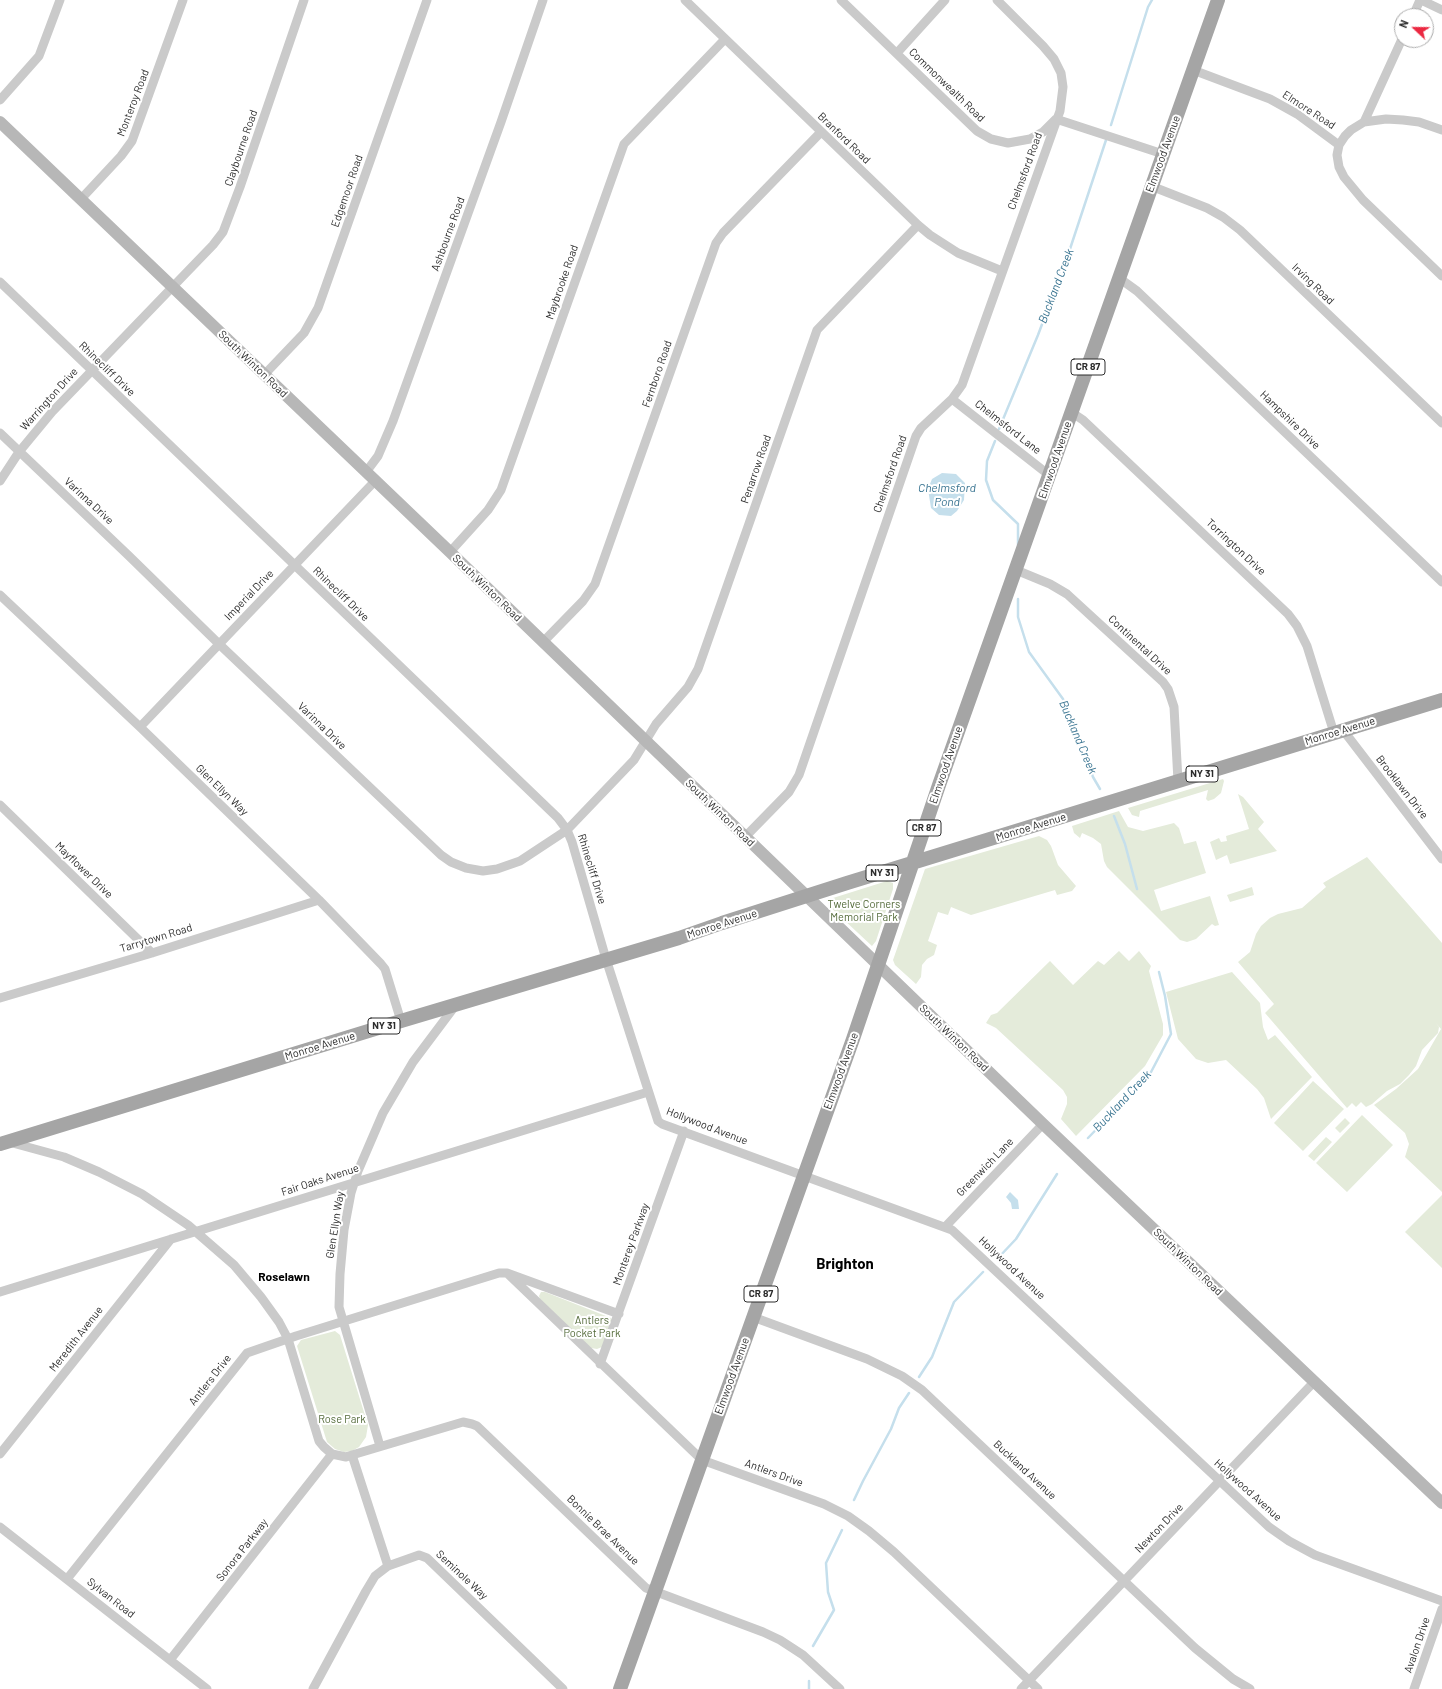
<!DOCTYPE html>
<style>
body{margin:0}
#map{position:relative;width:1442px;height:1689px;overflow:hidden;background:#fff;font-family:Barlow,sans-serif}
canvas{display:block}
.north{position:absolute;left:1394px;top:8px;width:40px;height:40px;box-sizing:border-box;background:#fff;border:1px solid #ababab;border-radius:50%;rotate:292deg;font-size:11px;font-weight:700;line-height:16px;text-align:center;color:#2d2d2d}
.north::after{content:'';display:block;margin:auto;width:14px;height:18px;background:#eb2841;clip-path:polygon(50% 0,100% 100%,50% 72%,0 100%)}
</style>
<div id="map">
<canvas width="1442" height="1689"></canvas>
<div class="north">N</div>
</div>
<script>
const c = document.querySelector('canvas').getContext('2d');
c.lineJoin = 'round';
function fillPath(path, color) {
  c.fillStyle = color;
  c.fill(path, 'evenodd');
}
function poly(rows) {
  const path = new Path2D();
  for (const r of rows) {
    path.moveTo(r[0], r[1]);
    for (let i = 2; i < r.length; i += 2) path.lineTo(r[i], r[i + 1]);
  }
  return path;
}
function trace(path, color, width, dash) {
  c.strokeStyle = color;
  c.lineWidth = width;
  c.lineCap = dash ? 'butt' : 'round';
  c.setLineDash(dash || []);
  c.stroke(path);
}
function drawText(font, color, halo, rows, align = 'center') {
  c.font = font + ' Barlow,sans-serif';
  c.lineWidth = 4;
  c.setLineDash([]);
  c.textBaseline = 'middle';
  c.strokeStyle = halo;
  c.fillStyle = color;
  for (const [text, x, y, turn = 0] of rows) {
    c.save();
    c.translate(x, y);
    c.rotate((+turn || 0) * Math.PI / 180);
    c.textAlign = isNaN(turn) ? turn : align;
    if (halo) c.strokeText(text, 0, 0);
    c.fillText(text, 0, 0);
    c.restore();
  }
}
const green = poly([
 [1223,779,1224,781,1221,793,1214,799,1208,801,1206,799,1208,790,1140,811,1139,817,1132,815,1128,808],
 [1238,794,1243,797,1264,822,1258,829,1277,851,1230,864,1227,855,1216,860,1210,842,1219,838,1221,842,1227,841,1226,836,1249,829],
 [1119,811,1128,827,1143,831,1174,823,1179,828,1184,844,1196,841,1206,873,1154,890,1161,911,1210,896,1219,925,1215,926,1212,924,1196,939,1187,942,1180,940,1107,867,1104,861,1101,844,1093,838,1082,833,1080,838,1074,833,1072,826],
 [1039,836,1047,840,1051,846,1058,865,1076,886,1072,891,1057,895,1055,890,971,915,951,907,948,915,938,912,928,941,937,945,934,955,927,959,922,965,921,977,916,984,895,965,893,960,925,869],
 [1367,857,1442,943,1442,1192,1405,1157,1409,1144,1405,1133,1374,1105,1396,1089,1418,1069,1441,1029,1435,1022,1439,1027,1438,1033,1422,1050,1416,1066,1409,1075,1400,1084,1387,1091,1372,1104,1366,1107,1361,1102,1356,1107,1352,1103,1347,1108,1265,1013,1274,1004,1238,962,1250,952,1256,934,1261,926,1270,918,1278,914,1302,908,1326,887,1323,883],
 [887,881,893,883,893,889,876,941,872,946,829,906,828,902,833,898],
 [1252,887,1254,895,1230,902,1227,895],
 [1119,951,1129,961,1139,951,1151,966,1149,971,1163,1024,1163,1035,1145,1066,1076,1136,1061,1119,1067,1104,1067,1097,1063,1090,996,1028,986,1023,991,1015,997,1013,1050,961,1073,985,1098,961,1104,965],
 [1232,972,1260,1003,1263,1027,1268,1040,1275,1035,1312,1077,1271,1119,1264,1098,1257,1089,1226,1060,1208,1063,1196,1059,1178,1039,1166,992],
 [1313,1081,1344,1109,1303,1151,1274,1123],
 [1362,1115,1393,1145,1347,1192,1316,1163],
 [1345,1118,1350,1123,1340,1133,1335,1128],
 [1326,1137,1332,1142,1314,1161,1308,1156],
 [1442,1195,1442,1268,1405,1232],
 [541,1292,545,1292,611,1318,612,1320,602,1347,597,1349,591,1348,540,1299,539,1296],
 [335,1331,340,1335,368,1425,366,1437,359,1447,352,1451,344,1452,335,1449,327,1442,297,1346,301,1340]
]);
const water = poly([
 [942,473,956,474,965,483,964,500,957,511,951,516,939,515,931,508,928,489,932,479],
 [1010,1192,1018,1200,1019,1209,1012,1209,1011,1203,1006,1197]
]);
const stream = poly([
 [1111,125,1148,7,1152,0],
 [999,429,1038,335,1068,255,1106,140],
 [995,441,987,461,986,480,993,500,1018,524,1018,545],
 [1018,599,1018,617,1029,652,1063,699,1093,777,1100,789],
 [1114,816,1125,844,1137,889],
 [1088,1138,1150,1074,1171,1034,1165,996,1159,972],
 [999,1257,1016,1239,1057,1174],
 [919,1377,932,1357,954,1302,983,1272],
 [854,1500,863,1481,891,1429,899,1408,909,1393],
 [813,1646,834,1610,828,1592,826,1563,842,1530],
 [809,1689,809,1681]
]);
const minor = poly([
 [685,0,918,225,930,235,958,253,1002,271],
 [841,0,977,131,991,139,1008,143,1030,139,1043,132,1056,119,1163,154],
 [1421,0,1442,10],
 [1413,16,1420,0],
 [897,53,945,0],
 [1193,70,1270,99,1297,114,1339,145],
 [0,100,39,56,60,0],
 [1364,122,1402,39],
 [1442,130,1419,122,1403,120,1386,119,1364,122,1351,130,1345,136,1339,145,1337,155,1339,167,1344,177,1363,200,1442,276],
 [1151,186,1207,208,1223,217,1240,230,1442,423],
 [81,199,121,156,132,141,183,0],
 [1119,278,1137,291,1442,582],
 [0,282,558,818,567,830,572,842,606,959,658,1121,662,1124,952,1230,1269,1527,1289,1541,1315,1555,1442,1601],
 [264,375,304,333,318,308,427,0],
 [952,399,1049,475],
 [1071,412,1083,420,1288,614,1297,626,1307,646,1334,733],
 [0,433,129,556,219,644,441,855,451,862,466,868,483,871,497,869,520,861,567,830,634,760,656,724,688,687,698,669,817,330,918,225],
 [366,472,378,456,393,421,501,122,543,0],
 [0,481,19,452,52,412,213,245,223,232,240,187,304,0],
 [450,552,488,510,501,490,624,144,725,39],
 [1016,570,1050,584,1067,594,1163,682,1168,689,1174,707,1178,781],
 [0,595,140,727,319,900,381,964,385,969,401,1021],
 [543,642,583,601,595,584,716,243,723,233,821,132],
 [140,727,375,481],
 [1343,730,1442,859],
 [0,805,152,953],
 [745,837,789,792,799,775,916,436,921,428,952,399,962,385,1060,111,1063,87,1061,73,1054,59,1043,46,997,0],
 [0,998,152,953,319,900],
 [9,1142,64,1157,99,1172,142,1194,188,1225,234,1265,261,1297,279,1322,288,1339,319,1441,324,1447,332,1454,346,1457,352,1455,388,1566],
 [945,1227,1043,1124],
 [507,1273,702,1460,824,1504,848,1516,869,1531,894,1552,1038,1689],
 [0,1292,648,1092],
 [753,1317,867,1359,902,1376,922,1390,1195,1648,1233,1679,1250,1689],
 [600,1364,684,1131],
 [380,1446,339,1307,340,1274,344,1230,351,1193,358,1171,383,1113,413,1062,455,1006],
 [0,1454,171,1239],
 [352,1455,463,1422,472,1424,477,1426,646,1588,763,1632,780,1640,803,1655,840,1689],
 [0,1527,207,1689],
 [67,1579,247,1353,296,1336,499,1273,507,1273,619,1314],
 [170,1660,332,1454],
 [313,1689,366,1591,375,1576,388,1566,419,1555,427,1558,563,1689],
 [1021,1689,1314,1382],
 [1414,1689,1442,1609]
]);
const secondary = poly([
 [0,122,450,552,1043,1124,1442,1503]
]);
const primary = poly([
 [0,1144,401,1021,679,938,722,923,847,883,1442,700],
 [620,1689,853,1039,939,785,1218,0]
]);
const shields = [
 [1088,367,34],
 [1202,774,32],
 [924,828,34],
 [882,873,32],
 [384,1026,32],
 [761,1294,34]
];
const shieldNames = [
 ["CR 87",1088,367],
 ["NY 31",1202,774],
 ["CR 87",924,828],
 ["NY 31",882,873],
 ["NY 31",384,1026],
 ["CR 87",761,1294]
];
const streetNames = [
 ["Commonwealth Road",947,85,44],
 ["Monteroy Road",133,103,-69],
 ["Elmore Road",1309,110,33],
 ["Branford Road",844,138,44],
 ["Claybourne Road",241,148,-71],
 ["Elmwood Avenue",1163,154,-70],
 ["Chelmsford Road",1025,171,-70],
 ["Edgemoor Road",347,191,-71],
 ["Ashbourne Road",448,234,-70],
 ["Maybrooke Road",562,282,-71],
 ["Irving Road",1313,284,44],
 ["South Winton Road",253,364,44],
 ["Rhinecliff Drive",107,369,44],
 ["Fernboro Road",657,374,-71],
 ["Warrington Drive",49,399,-48],
 ["Hampshire Drive",1290,420,44],
 ["Chelmsford Lane",1008,427,38],
 ["Elmwood Avenue",1055,460,-71],
 ["Penarrow Road",756,469,-71],
 ["Chelmsford Road",890,474,-71],
 ["Varinna Drive",89,501,43],
 ["Torrington Drive",1236,547,43],
 ["South Winton Road",487,588,44],
 ["Rhinecliff Drive",341,594,44],
 ["Imperial Drive",249,595,-46],
 ["Continental Drive",1140,645,43],
 ["Varinna Drive",322,726,44],
 ["Monroe Avenue",1340,731,-17],
 ["Elmwood Avenue",946,765,-71],
 ["Brooklawn Drive",1402,787,52],
 ["Glen Ellyn Way",222,790,44],
 ["South Winton Road",720,813,44],
 ["Monroe Avenue",1031,827,-17],
 ["Rhinecliff Drive",592,869,73],
 ["Mayflower Drive",84,870,44],
 ["Monroe Avenue",722,924,-18],
 ["Tarrytown Road",156,938,-17],
 ["South Winton Road",954,1038,44],
 ["Monroe Avenue",320,1046,-17],
 ["Elmwood Avenue",841,1071,-70],
 ["Hollywood Avenue",707,1126,21],
 ["Greenwich Lane",985,1167,-46],
 ["Fair Oaks Avenue",320,1180,-18],
 ["Glen Ellyn Way",335,1225,-81],
 ["Monterey Parkway",631,1244,-70],
 ["South Winton Road",1188,1262,44],
 ["Hollywood Avenue",1012,1268,43],
 ["Meredith Avenue",76,1339,-52],
 ["Elmwood Avenue",732,1376,-70],
 ["Antlers Drive",210,1380,-52],
 ["Buckland Avenue",1025,1470,43],
 ["Antlers Drive",774,1473,20],
 ["Hollywood Avenue",1248,1490,42],
 ["Newton Drive",1159,1528,-46],
 ["Bonnie Brae Avenue",603,1530,44],
 ["Sonora Parkway",242,1550,-52],
 ["Seminole Way",462,1575,43],
 ["Sylvan Road",111,1598,38],
 ["Avalon Drive",1417,1645,-71]
];
const parkNames = [
 ["Twelve Corners",864,904],
 ["Memorial Park",864,917],
 ["Antlers",592,1320],
 ["Pocket Park",592,1333],
 ["Rose Park",342,1419]
];
const waterNames = [
 ["Buckland Creek",1056,286,-69],
 ["Chelmsford",947,488],
 ["Pond",947,502],
 ["Buckland Creek",1078,737,67],
 ["Buckland Creek",1122,1101,-47]
];
const neighbourhoodNames = [
 ["Roselawn",284,1277]
];
const districtNames = [
 ["Brighton",845,1264]
];
fillPath(green, '#e4ebda');
fillPath(water, '#c5dfec');
trace(stream, '#c5dfec', 2.5);
trace(minor, '#cacaca', 9);
trace(secondary, '#b7b7b7', 12);
trace(primary, '#a5a5a5', 14);
for (const [x, y, w] of shields) {
  const box = new Path2D();
  box.roundRect(x - w / 2, y - 8, w, 16, 3);
  c.fillStyle = '#fff';
  c.fill(box);
  trace(box, '#2d2d2d', 1);
}
drawText('bold 10px', '#2d2d2d', null, shieldNames);
drawText('11px', '#2d2d2d', '#fff', streetNames);
drawText('11px', '#536a39', '#fff', parkNames);
drawText('italic 12px', '#397491', '#fff', waterNames);
drawText('bold 12px', '#000', '#fff', neighbourhoodNames);
drawText('bold 15px', '#000', '#fff', districtNames);
</script>
